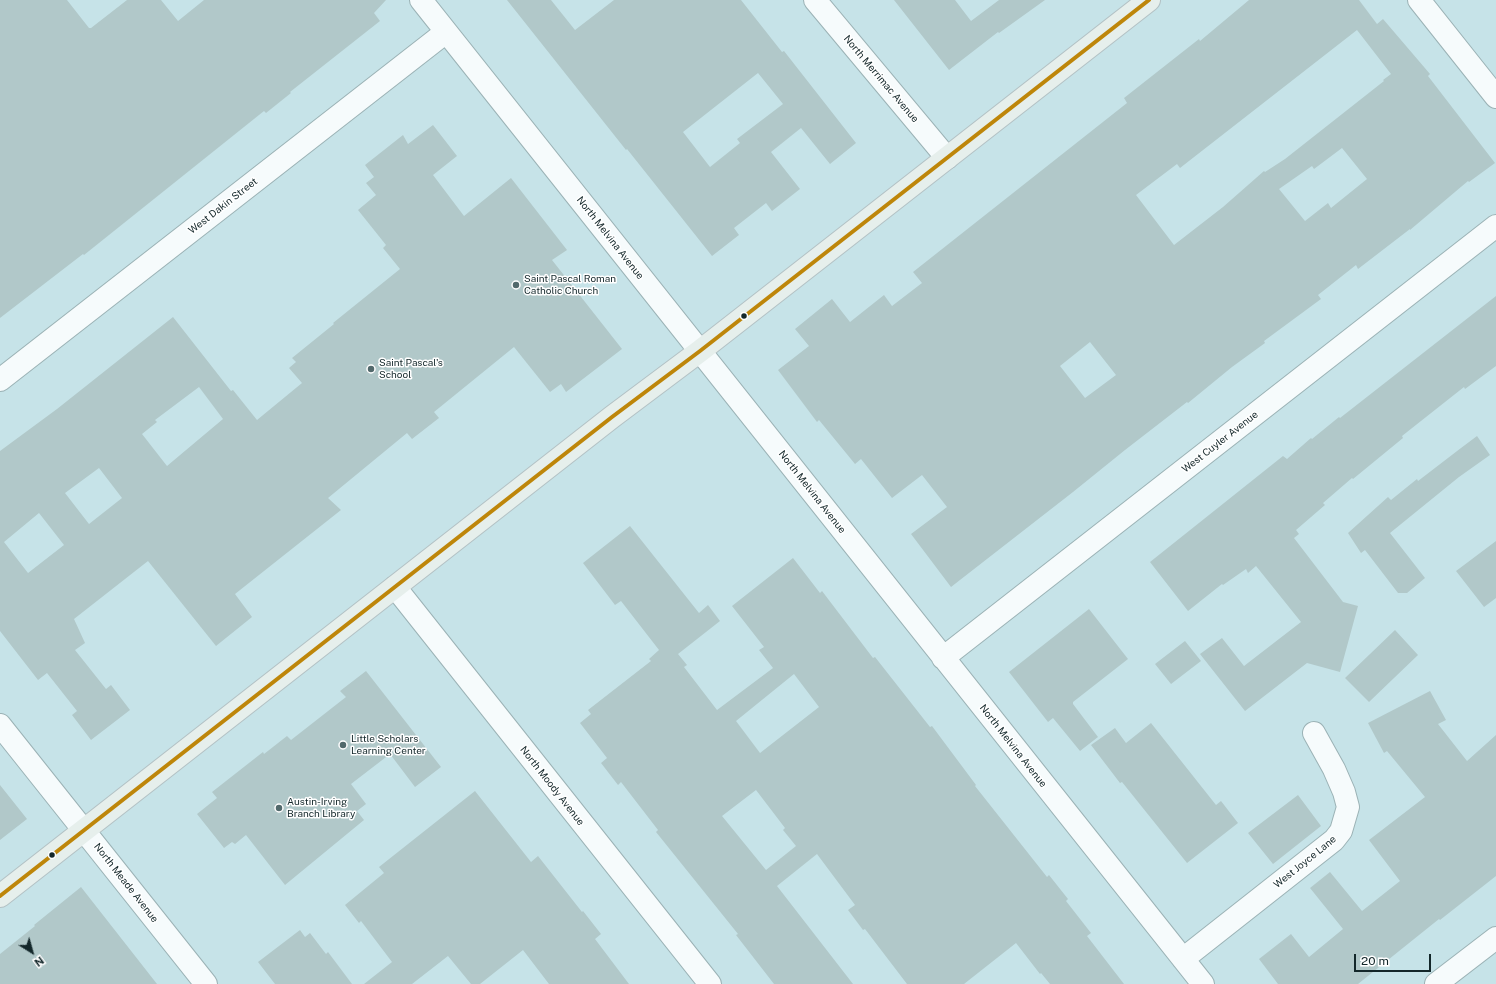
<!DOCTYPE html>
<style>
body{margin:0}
#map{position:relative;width:1496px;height:984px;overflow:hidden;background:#c6e3e8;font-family:"Public Sans",sans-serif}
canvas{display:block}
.north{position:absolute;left:12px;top:932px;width:40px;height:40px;-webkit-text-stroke:3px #fff;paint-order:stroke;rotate:143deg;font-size:11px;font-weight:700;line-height:16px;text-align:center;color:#13272a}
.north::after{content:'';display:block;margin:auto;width:14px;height:18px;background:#13272a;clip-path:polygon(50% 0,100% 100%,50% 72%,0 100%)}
.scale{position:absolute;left:1354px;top:954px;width:77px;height:18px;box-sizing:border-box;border:2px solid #13272a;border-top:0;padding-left:5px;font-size:12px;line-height:14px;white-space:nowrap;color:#13272a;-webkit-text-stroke:3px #fff;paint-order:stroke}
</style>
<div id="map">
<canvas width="1496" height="984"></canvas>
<div class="north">N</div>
<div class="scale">20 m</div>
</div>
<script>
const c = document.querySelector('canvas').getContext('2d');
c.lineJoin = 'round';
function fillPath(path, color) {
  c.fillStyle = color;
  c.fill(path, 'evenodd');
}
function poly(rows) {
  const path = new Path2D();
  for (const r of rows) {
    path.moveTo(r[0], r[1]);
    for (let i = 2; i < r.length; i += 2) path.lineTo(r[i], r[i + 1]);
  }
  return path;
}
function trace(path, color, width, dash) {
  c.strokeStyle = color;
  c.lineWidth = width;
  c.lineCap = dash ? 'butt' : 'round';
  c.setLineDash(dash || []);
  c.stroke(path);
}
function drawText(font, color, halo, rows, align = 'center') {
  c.font = font + ' "Public Sans",sans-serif';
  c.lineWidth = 3;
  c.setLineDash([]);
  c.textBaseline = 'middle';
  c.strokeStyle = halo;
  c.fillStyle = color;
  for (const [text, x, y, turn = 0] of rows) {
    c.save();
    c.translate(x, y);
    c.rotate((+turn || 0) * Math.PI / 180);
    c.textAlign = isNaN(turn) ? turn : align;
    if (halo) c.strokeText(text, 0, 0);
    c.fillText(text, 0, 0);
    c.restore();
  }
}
const building = poly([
 [0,0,67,0,89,28,91,28,127,0,161,0,178,21,204,0,386,0,374,13,380,21,290,92,291,93,266,113,264,111,84,255,83,254,0,318],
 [507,0,551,0,575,30,614,0,741,0,782,52,784,51,856,143,830,164,801,128,771,152,800,189,772,211,766,203,734,228,739,235,712,256,627,149,626,150],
 [758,73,783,104,737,139,740,143,710,167,683,132],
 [894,0,955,0,971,21,999,0,1045,0,999,33,998,32,949,70],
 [1249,0,1359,0,1377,24,1383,19,1430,74,1428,76,1495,163,1469,182,1468,181,1410,230,1410,229,1358,269,1356,265,1318,295,1321,299,1264,341,1265,343,1232,367,1188,403,1187,402,1125,450,1073,492,951,587,911,534,947,507,922,475,892,498,861,459,855,464,819,420,817,422,778,370,809,346,795,329,832,299,850,322,884,295,892,306,922,283,913,272,1127,103,1124,98,1199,39,1200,41],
 [1357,30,1391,74,1383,80,1384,81,1285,159,1265,172,1264,171,1223,207,1174,245,1136,195,1177,164,1180,168],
 [1342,148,1367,179,1331,208,1328,203,1305,221,1279,189,1312,166,1314,169],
 [1090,342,1116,375,1085,398,1060,366],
 [433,125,457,156,433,175,464,216,511,178,567,250,552,260,622,349,566,392,561,384,550,392,514,347,434,412,439,418,412,439,407,433,328,498,341,510,235,594,252,617,216,646,148,561,74,619,85,643,75,650,106,689,111,685,130,710,91,740,72,715,77,711,47,673,38,680,0,631,0,451,57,409,173,317,231,391,233,390,257,420,302,383,289,368,296,362,292,358,334,324,333,323,400,269,383,248,386,245,358,210,376,195,366,183,374,177,365,165,403,135,408,144],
 [199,387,223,419,167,466,142,434,157,422,155,420],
 [99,468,122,498,89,524,65,493],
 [39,513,64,545,28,573,4,542],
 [1496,296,1496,366,1465,389,1464,387,1402,436,1403,438,1353,479,1352,478,1323,503,1325,505,1296,530,1299,534,1294,538,1343,602,1358,606,1340,672,1307,663,1245,711,1200,654,1222,638,1244,666,1301,622,1256,566,1248,573,1246,569,1223,585,1222,584,1188,611,1150,562,1283,456,1287,459,1311,438,1312,439,1339,417,1340,418],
 [1477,436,1490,455,1459,477,1390,533,1425,578,1407,593,1398,593,1365,550,1361,553,1348,533,1388,497,1391,500,1417,479,1418,481,1461,448],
 [630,526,699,613,708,605,720,621,678,654,687,665,684,667,717,710,773,668,759,650,764,647,732,606,793,558,820,593,822,591,873,658,875,657,930,727,932,726,976,785,975,786,1047,877,1049,875,1068,899,1066,901,1091,933,1087,936,1124,984,1050,984,1041,973,1040,974,1016,943,964,984,907,984,865,929,863,930,848,910,855,905,817,854,777,886,853,984,774,984,736,935,738,934,656,832,658,830,621,782,618,785,601,763,607,758,580,723,591,714,588,710,651,661,649,659,659,650,621,601,615,605,583,563],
 [794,674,819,707,760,753,736,721],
 [756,790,785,828,783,830,796,846,766,870,722,816],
 [1496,541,1496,598,1484,607,1456,571],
 [1089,609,1128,659,1073,702,1073,704,1098,737,1080,751,1053,718,1048,722,1009,672],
 [1395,630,1418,655,1369,702,1345,678],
 [1185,641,1201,661,1171,684,1155,664],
 [366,671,441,767,415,787,390,754,351,784,366,804,357,811,364,820,285,885,246,835,235,844,232,842,224,848,197,814,217,798,212,792,263,752,264,754,287,736,291,740,346,697,340,691],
 [1430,691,1446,720,1438,724,1467,761,1496,735,1496,876,1440,920,1439,919,1358,984,1278,984,1259,959,1291,934,1309,957,1343,929,1310,888,1330,872,1362,911,1400,881,1369,840,1425,797,1387,751,1384,753,1368,723],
 [1151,723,1216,805,1221,801,1238,823,1187,863,1122,782,1120,783,1091,745,1115,728,1126,743],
 [0,785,27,819,0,840],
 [475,791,531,862,538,856,582,912,583,911,601,934,595,939,629,984,549,984,523,950,480,984,471,984,448,956,412,984,364,984,392,962,361,921,359,923,345,905,384,873,379,867],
 [1298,795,1321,826,1273,864,1248,833],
 [81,887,157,984,0,984,0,954,35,926,34,925],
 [300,930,305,937,310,933,326,954,328,952,352,984,275,984,258,962]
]);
const street = poly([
 [421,0,1203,984],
 [815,0,947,158],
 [1419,0,1496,97],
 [0,380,446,32],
 [395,587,710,984],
 [943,658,1496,226],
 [0,725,206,984],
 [1183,959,1334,840,1341,831,1348,807,1344,792,1334,769,1314,733],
 [1436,984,1496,938]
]);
const primary = poly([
 [0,896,612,417,700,351,1149,0]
]);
const bus1 = poly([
 [0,896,612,417,700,351,1149,0]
]);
const markers = [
 [516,285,4,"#52696c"],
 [744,316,3.5,"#13272a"],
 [371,369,4,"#52696c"],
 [343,745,4,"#52696c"],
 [279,808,4,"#52696c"],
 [52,855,3.5,"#13272a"]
];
const streetNames = [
 ["North Merrimac Avenue",881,79,50],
 ["West Dakin Street",223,206,-38],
 ["North Melvina Avenue",610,238,52],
 ["West Cuyler Avenue",1220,442,-38],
 ["North Melvina Avenue",812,492,52],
 ["North Melvina Avenue",1013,746,52],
 ["North Moody Avenue",552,786,52],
 ["West Joyce Lane",1305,862,-39],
 ["North Meade Avenue",126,883,52]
];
const poiNames = [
 ["Saint Pascal Roman",524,279],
 ["Catholic Church",524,291],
 ["Saint Pascal's",379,363],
 ["School",379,375],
 ["Little Scholars",351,739],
 ["Learning Center",351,751],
 ["Austin-Irving",287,802],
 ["Branch Library",287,814]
];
fillPath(building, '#b1c8c9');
trace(street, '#9bb2b5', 24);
trace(primary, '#b3c1c4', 24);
trace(street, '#f6fbfc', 22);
trace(primary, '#e6efec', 22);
trace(bus1, '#be860a', 4);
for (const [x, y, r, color] of markers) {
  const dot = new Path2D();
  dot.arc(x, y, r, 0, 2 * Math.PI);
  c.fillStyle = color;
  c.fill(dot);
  trace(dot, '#fff', 1.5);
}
drawText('10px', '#13272a', '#fff', streetNames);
drawText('10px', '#13272a', '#fff', poiNames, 'left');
</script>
